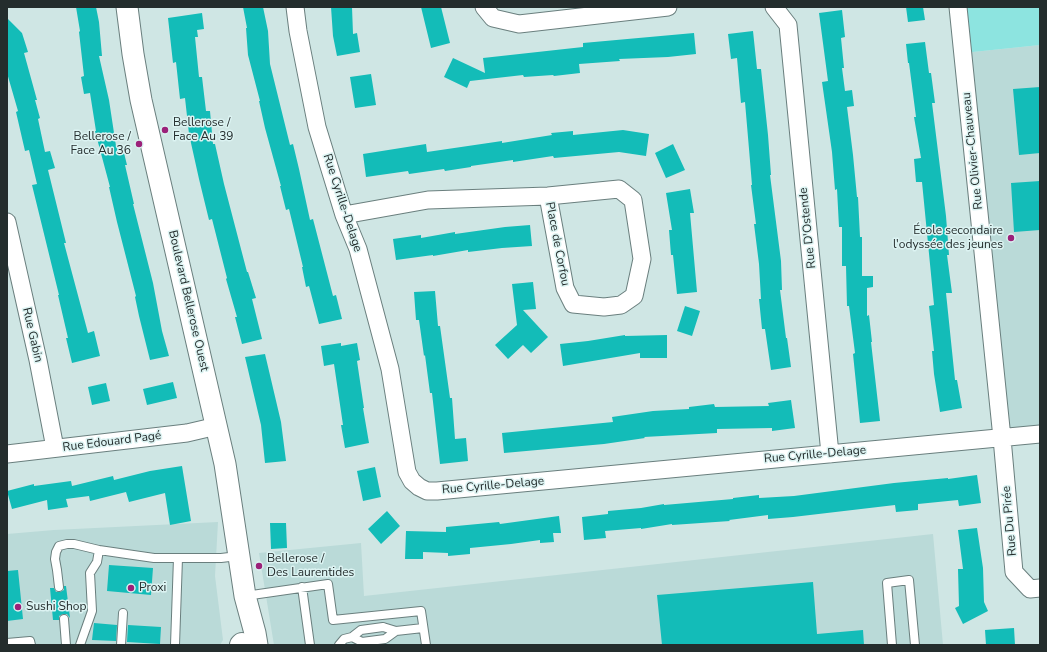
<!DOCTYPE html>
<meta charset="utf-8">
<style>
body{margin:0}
#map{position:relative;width:1047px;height:652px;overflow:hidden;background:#cfe6e4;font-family:"Nunito Sans",sans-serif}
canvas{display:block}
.frame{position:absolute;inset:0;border:8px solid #242d2d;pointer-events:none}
</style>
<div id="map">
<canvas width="1047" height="652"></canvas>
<div class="frame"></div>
</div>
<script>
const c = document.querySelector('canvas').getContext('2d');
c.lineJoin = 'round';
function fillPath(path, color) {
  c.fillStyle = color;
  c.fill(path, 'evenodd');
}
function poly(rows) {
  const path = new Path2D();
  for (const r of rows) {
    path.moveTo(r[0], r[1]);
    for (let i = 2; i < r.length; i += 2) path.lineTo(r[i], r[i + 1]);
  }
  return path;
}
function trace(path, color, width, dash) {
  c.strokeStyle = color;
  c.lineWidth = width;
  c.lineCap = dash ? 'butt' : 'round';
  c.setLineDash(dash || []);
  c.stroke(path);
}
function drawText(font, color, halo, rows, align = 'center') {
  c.font = font + ' "Nunito Sans",sans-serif';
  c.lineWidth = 3;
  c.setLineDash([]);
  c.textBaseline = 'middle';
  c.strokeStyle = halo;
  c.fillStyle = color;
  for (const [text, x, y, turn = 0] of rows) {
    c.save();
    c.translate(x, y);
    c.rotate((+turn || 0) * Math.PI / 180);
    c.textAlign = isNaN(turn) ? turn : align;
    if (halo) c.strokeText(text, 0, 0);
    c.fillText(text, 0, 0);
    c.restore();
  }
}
const built = poly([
 [1040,45,1040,434,1002,438,963,53],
 [218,522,215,576,223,640,220,645,7,645,7,534,54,530],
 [933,534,943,645,274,645,259,553,361,543,364,596]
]);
const green = poly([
 [960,7,1040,7,1040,45,963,53]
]);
const building = poly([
 [76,7,96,7,99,22,102,56,99,56,109,100,116,146,122,145,127,165,125,165,134,204,133,204,153,283,162,331,169,356,150,360,139,316,135,297,136,296,117,222,109,187,110,187,95,131,96,131,90,93,84,94,81,77,84,76,79,32,80,31],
 [243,7,263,7,268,31,270,64,290,145,293,144,299,169,310,220,313,219,333,296,336,295,342,319,319,324,309,286,306,287,302,267,303,267,289,209,286,210,280,186,281,186,265,128,259,101,260,101,248,55,246,28,247,28],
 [331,7,352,7,353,34,357,33,360,52,337,56,333,36],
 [421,7,441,7,450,43,431,48],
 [906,7,923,7,925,20,908,22],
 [842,10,845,37,841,38,844,68,842,68,845,91,852,90,854,106,847,107,853,155,857,197,858,197,860,237,862,237,862,276,873,276,873,287,867,288,867,316,869,315,872,342,871,342,880,421,860,423,853,354,855,353,849,306,847,306,846,266,842,266,842,227,839,227,837,189,835,190,832,152,822,82,828,81,819,13],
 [202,13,204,29,197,30,198,37,195,37,199,77,202,77,206,111,210,111,213,144,215,144,224,184,247,272,248,272,256,298,252,299,262,339,242,344,235,317,237,317,226,279,227,278,212,219,209,220,199,179,189,134,185,98,180,99,176,62,173,63,168,18],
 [7,18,22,33,28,52,24,53,37,100,35,100,40,118,38,119,45,152,50,151,55,168,48,170,66,243,64,243,88,333,94,331,100,356,72,363,66,338,68,338,58,295,59,295,32,185,37,184,29,150,25,151,16,112,18,111,7,73],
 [753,31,757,69,761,69,768,135,771,175,770,175,781,261,782,290,780,290,786,338,787,338,791,367,771,370,765,329,762,329,759,299,761,299,759,264,754,224,756,224,751,185,752,185,749,149,745,102,741,103,737,58,731,59,728,34],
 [694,33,696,54,668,57,619,59,620,61,579,64,580,73,554,76,553,75,524,77,523,75,470,81,467,88,444,77,453,58,485,73,483,58,583,47,583,43],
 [925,42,929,73,931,73,935,103,932,103,946,216,949,255,947,255,952,293,946,293,955,380,957,380,962,408,940,412,934,374,932,351,934,351,929,306,934,305,922,182,916,182,914,159,921,158,914,117,916,117,909,63,908,63,906,44],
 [371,74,376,105,355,108,350,77],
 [1040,87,1040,153,1019,155,1013,89],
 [623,130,649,134,646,156,619,152,554,158,553,156,513,162,513,160,471,166,471,167,445,171,444,169,409,174,408,171,366,177,363,154,426,144,427,152,502,141,502,143,552,135,551,133,573,131,573,135],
 [673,144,685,170,666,178,655,153],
 [1040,181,1040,230,1014,232,1011,183],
 [690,189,694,213,690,213,697,292,677,294,673,255,671,255,669,230,672,230,666,193],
 [530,225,532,246,502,248,468,252,468,250,433,256,433,255,396,260,393,239,421,235,421,238,455,232,455,234,505,227],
 [533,282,536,309,523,310,548,337,531,353,523,345,508,359,495,345,517,325,512,284],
 [435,291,438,326,440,326,450,398,452,398,455,439,466,438,468,461,440,464,432,393,430,393,425,355,424,356,419,320,416,320,414,292],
 [685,306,700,311,692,336,677,331],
 [625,335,625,336,667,335,667,358,640,358,640,353,563,366,560,344,588,341],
 [341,343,341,346,357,343,360,360,357,361,364,408,363,408,369,443,345,448,341,425,343,425,334,364,324,366,321,346],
 [265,354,281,422,286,461,265,463,261,425,245,357],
 [173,382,177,398,147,405,143,389],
 [106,383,110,401,92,405,88,387],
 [791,400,795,428,772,431,772,428,717,429,717,433,644,437,645,438,604,444,504,453,502,433,613,422,612,417,653,411,689,409,689,407,714,404,715,407,769,406,768,403],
 [182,466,191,521,170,525,165,493,129,502,126,492,90,501,89,496,66,499,68,507,48,510,47,500,12,509,7,491,34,484,34,486,71,481,72,486,113,476,114,480,150,471],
 [375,467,381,497,363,501,357,471],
 [977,475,981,503,959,506,958,500,918,504,918,510,896,512,895,505,793,517,768,519,768,515,729,520,730,521,672,525,672,524,641,529,641,528,605,531,606,538,584,540,582,517,608,514,608,511,641,508,664,504,664,505,733,499,733,498,759,495,759,498,794,496,894,483,948,478,948,479],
 [387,511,400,526,381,544,368,529],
 [559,516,561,533,553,533,554,542,540,543,540,540,511,544,470,548,470,554,448,556,448,553,423,552,423,559,405,559,406,531,446,532,446,527,499,522,500,524],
 [270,523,286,523,287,548,271,549],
 [977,528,983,568,984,602,988,611,963,624,955,608,959,606,958,569,963,569,958,530],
 [109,565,153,568,151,595,107,591],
 [18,570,23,619,7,621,7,571],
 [813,582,817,634,863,630,864,645,662,645,657,595],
 [64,586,66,586,70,618,67,614,63,614,59,616,59,620,53,620,50,588,54,588,56,592,60,592,64,590],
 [94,623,117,625,116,641,92,640],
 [128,625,161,627,160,644,127,642],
 [1014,628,1015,645,986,645,985,630]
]);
const service = poly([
 [59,587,57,570,55,559,56,552,59,546,67,544,74,544,99,550],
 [302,587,310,645],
 [245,596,328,584,333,620,421,611,426,645],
 [64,619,66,645],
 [383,627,396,631,385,639,362,642,352,637,361,630,383,627],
 [396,631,423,628],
 [7,643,30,641,31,645],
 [80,645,92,611,90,573,97,562,99,550,154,558,221,558,238,556],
 [121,645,123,613],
 [175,645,178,558],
 [339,645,344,639,352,637],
 [892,645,887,583,909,580,915,645]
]);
const minor = poly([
 [295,7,298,31,317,127,344,215,358,249,390,369,407,472,412,481,419,487,427,491,437,491,1040,434],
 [484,7,493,18,519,24,668,7],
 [774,7,788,25,830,454],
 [958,7,1002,438,1014,572,1030,589,1040,588],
 [344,215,428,200,548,196,619,189,633,200,642,259,634,296,621,305,604,307,573,304,565,288,548,196],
 [7,222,38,360,55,448],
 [7,454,187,433,217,426]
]);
const tertiary = poly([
 [127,7,133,54,141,100,225,464,245,596,255,633,257,645]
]);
const secondary = poly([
 [241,645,242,644]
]);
const markers = [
 [165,130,4,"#9b2079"],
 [139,144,4,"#9b2079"],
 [1011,238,4,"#9b2079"],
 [259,566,4,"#9b2079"],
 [131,588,4,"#9b2079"],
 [18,607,4,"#9b2079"]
];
const poiNames = [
 ["Bellerose /",173,123],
 ["Face Au 39",173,137],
 ["Bellerose /",131,137,"right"],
 ["Face Au 36",131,151,"right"],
 ["École secondaire",1003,231,"right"],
 ["l'odyssée des jeunes",1003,245,"right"],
 ["Bellerose /",267,559],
 ["Des Laurentides",267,573],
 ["Proxi",139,588],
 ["Sushi Shop",26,607]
];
const streetNames = [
 ["Rue Olivier-Chauveau",973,151,-96],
 ["Rue Cyrille-Delage",342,203,72],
 ["Rue D'Ostende",808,228,-96],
 ["Place de Corfou",557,244,79],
 ["Boulevard Bellerose Ouest",188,301,77],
 ["Rue Gabin",32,335,77],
 ["Rue Edouard Pagé",112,442,-7],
 ["Rue Cyrille-Delage",815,455,-5],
 ["Rue Cyrille-Delage",493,486,-5],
 ["Rue Du Pirée",1010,521,-95]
];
fillPath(built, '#badad8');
fillPath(green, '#8de4e0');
fillPath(building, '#13bcb8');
trace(service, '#6a7f7e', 10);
trace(minor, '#6a7f7e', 19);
trace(tertiary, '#6a7f7e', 23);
trace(secondary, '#6a7f7e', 24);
trace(service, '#fff', 8);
trace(minor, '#fff', 17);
trace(tertiary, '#fff', 21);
trace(secondary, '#fff', 22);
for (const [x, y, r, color] of markers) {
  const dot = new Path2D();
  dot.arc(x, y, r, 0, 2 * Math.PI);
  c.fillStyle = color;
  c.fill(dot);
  trace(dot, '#dcf3f2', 1.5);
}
drawText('12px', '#242d2d', '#dcf3f2', poiNames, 'left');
drawText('12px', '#242d2d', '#dcf3f2', streetNames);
</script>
